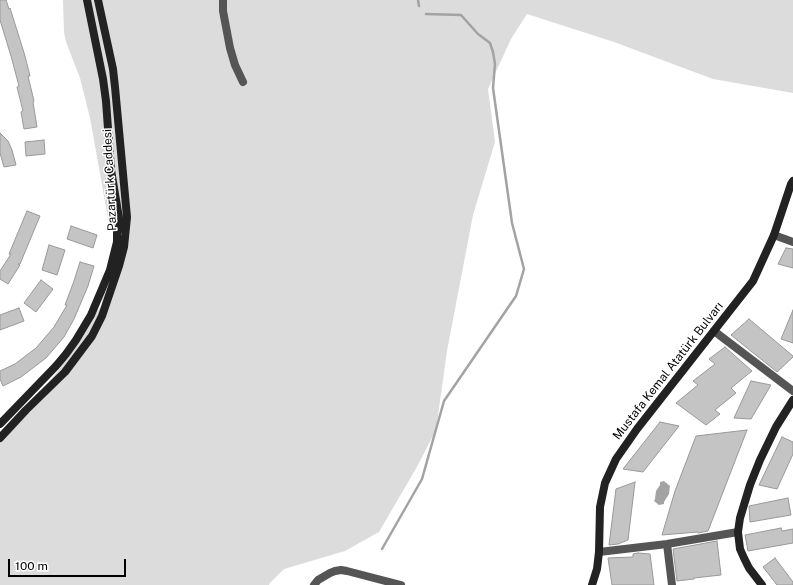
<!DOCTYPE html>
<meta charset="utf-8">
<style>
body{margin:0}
#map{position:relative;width:793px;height:585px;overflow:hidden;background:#fff;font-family:"Public Sans",sans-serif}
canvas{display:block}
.scale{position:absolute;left:8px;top:559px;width:118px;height:18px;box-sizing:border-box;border:2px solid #000;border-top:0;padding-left:5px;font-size:12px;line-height:14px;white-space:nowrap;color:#000;-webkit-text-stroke:3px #fff;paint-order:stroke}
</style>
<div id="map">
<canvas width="793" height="585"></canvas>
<div class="scale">100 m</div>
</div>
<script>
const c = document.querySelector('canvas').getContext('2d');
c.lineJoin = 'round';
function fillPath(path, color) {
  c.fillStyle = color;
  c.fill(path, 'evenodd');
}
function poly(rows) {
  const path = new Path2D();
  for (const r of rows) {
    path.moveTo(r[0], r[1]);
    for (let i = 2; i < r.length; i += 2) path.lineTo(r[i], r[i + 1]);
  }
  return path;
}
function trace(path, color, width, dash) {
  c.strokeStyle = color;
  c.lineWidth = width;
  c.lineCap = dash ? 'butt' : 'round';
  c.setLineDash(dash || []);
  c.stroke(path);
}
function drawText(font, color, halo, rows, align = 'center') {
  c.font = font + ' "Public Sans",sans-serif';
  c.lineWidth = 3;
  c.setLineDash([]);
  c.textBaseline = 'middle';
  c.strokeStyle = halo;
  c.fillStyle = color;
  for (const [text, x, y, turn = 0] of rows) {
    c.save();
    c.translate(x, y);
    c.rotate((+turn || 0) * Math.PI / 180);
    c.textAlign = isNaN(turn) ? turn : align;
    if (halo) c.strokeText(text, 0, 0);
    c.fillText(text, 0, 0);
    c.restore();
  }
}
const green = poly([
 [63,0,793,0,793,93,713,79,614,42,527,14,511,39,488,89,495,142,473,215,447,351,436,430,418,465,379,532,345,551,284,569,270,583,269,585,0,585,0,438,58,371,101,306,117,242,109,224,90,118,80,78,66,42,64,32]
]);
const water = poly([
 [664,481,665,482,670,486,669,494,664,502,664,504,659,505,654,501,655,499,656,491,660,485,660,482]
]);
const stream = poly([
 [418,0,419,6],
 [382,549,422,479,444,401,516,296,524,269,512,223,493,88,495,64,493,52,490,43,478,34,461,15,426,14]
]);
const building = poly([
 [0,0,6,0,9,9,10,8,25,56,30,76,28,76,34,101,33,102,37,127,24,129,21,112,23,111,17,87,19,86,11,56,0,20,0,0],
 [0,133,8,141,12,150,16,165,4,167,0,153,0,133],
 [44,140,45,154,26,156,25,142,44,140],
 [27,211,40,216,20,264,18,264,20,265,8,284,0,279,0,271,11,254,9,254,27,211],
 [71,226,97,235,93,248,67,239,71,226],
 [49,245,65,250,57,275,42,270,49,245],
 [786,248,793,249,793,268,778,264,786,248],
 [80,262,94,266,88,286,74,319,64,337,46,358,21,377,3,386,0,379,0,371,15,364,36,348,54,327,67,305,65,305,74,281,80,262],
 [41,280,53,289,36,312,24,303,41,280],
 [19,308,24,321,0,330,0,315,19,308],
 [793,310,793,343,781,339,793,310],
 [749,319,793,356,793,357,777,372,731,335,749,319],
 [725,347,752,371,731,388,736,393,715,410,720,414,706,425,676,403,698,385,693,381,715,364,709,359,725,347],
 [751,381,771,385,751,419,734,418,751,381],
 [660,422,679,426,643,472,623,469,660,422],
 [747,430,708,531,698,533,698,532,662,535,675,491,696,436,747,430],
 [782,437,793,442,793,454,777,489,759,485,782,437],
 [635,482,628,540,618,544,609,545,616,489,635,482],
 [788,498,791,515,750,522,749,506,788,498],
 [781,528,782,531,793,529,793,543,748,551,745,535,781,528],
 [717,541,721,575,694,578,694,579,677,581,673,549,717,541],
 [638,553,650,554,654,585,612,585,608,558,633,557,633,554,638,553],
 [775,558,793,582,793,585,777,585,763,567,775,558]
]);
const street = poly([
 [223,0,223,11,230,48,235,65,243,82],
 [774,235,793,242],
 [714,331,793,391],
 [667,544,672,585],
 [599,552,667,544,738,532],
 [314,585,318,580,330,573,335,571,341,570,347,571,401,585]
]);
const secondary = poly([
 [0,424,56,366,66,354,76,340,91,315,110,270,117,242,117,233,120,224,111,170,106,101,103,79,87,0],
 [0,438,26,410,65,372,92,336,102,316,119,266,124,247,127,217,115,87,113,69,98,0],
 [592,585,597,569,599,552,600,507,605,483,616,459,637,429,753,281,774,235,791,184,793,181],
 [762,585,749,568,744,558,740,549,738,532,740,518,750,485,760,460,776,427,793,400]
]);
const streetNames = [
 ["Pazartürk Caddesi",110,180,-93],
 ["Mustafa Kemal Atatürk Bulvarı",668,371,-52]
];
fillPath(green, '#dcdcdc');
fillPath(water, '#a3a3a3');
trace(stream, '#a3a3a3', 2.5);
fillPath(building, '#c4c4c4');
trace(building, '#999', 1);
trace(street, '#555', 8);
trace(secondary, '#222', 8);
drawText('12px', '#000', '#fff', streetNames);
</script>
